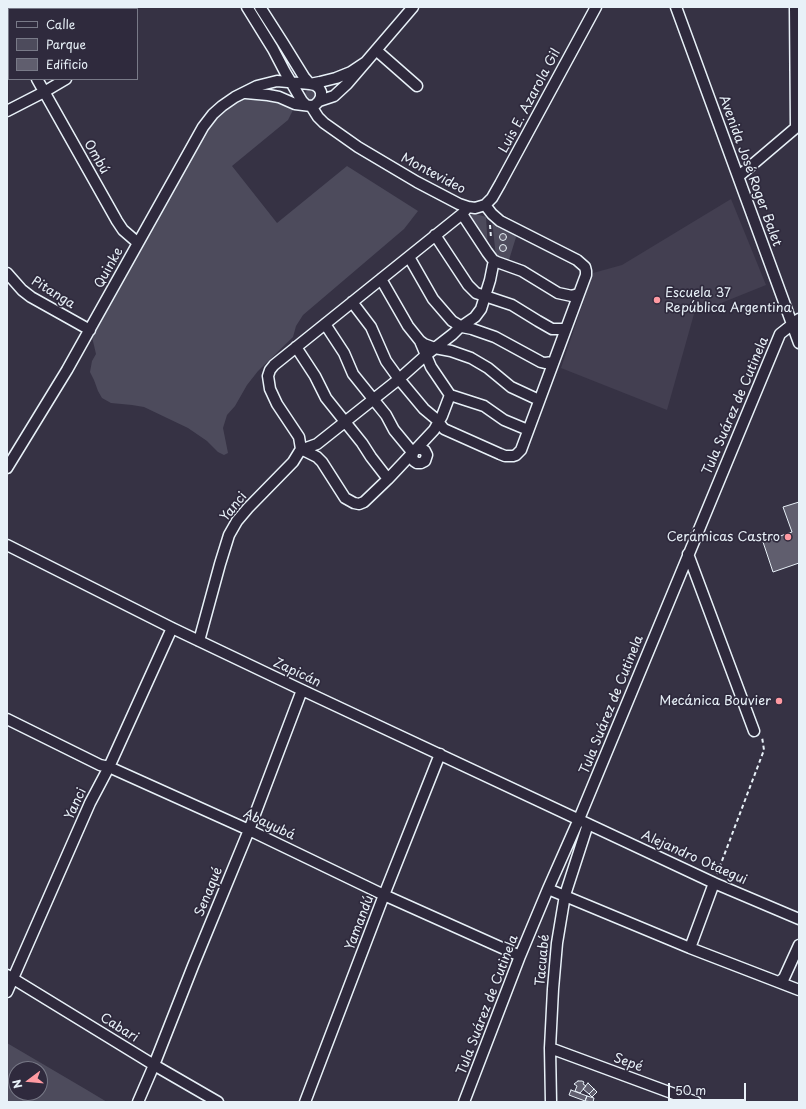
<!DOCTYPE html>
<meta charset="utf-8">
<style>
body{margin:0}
#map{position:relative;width:806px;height:1109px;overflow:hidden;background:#363244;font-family:"Playpen Sans",sans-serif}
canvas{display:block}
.frame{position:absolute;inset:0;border:8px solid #e8f1f8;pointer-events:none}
.legend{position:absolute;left:8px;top:8px;width:130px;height:72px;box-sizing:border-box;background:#2f2a3d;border:1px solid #797a88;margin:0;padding:5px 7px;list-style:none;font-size:12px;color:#e8f1f8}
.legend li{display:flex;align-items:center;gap:8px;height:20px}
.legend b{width:20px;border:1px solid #797a88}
.north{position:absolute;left:8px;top:1061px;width:40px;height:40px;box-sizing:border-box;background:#2f2a3d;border:1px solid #797a88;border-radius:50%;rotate:254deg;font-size:11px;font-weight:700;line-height:16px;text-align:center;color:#e8f1f8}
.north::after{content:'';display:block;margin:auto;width:14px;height:18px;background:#ff9aa2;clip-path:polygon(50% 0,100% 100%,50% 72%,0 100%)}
.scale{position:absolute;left:668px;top:1083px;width:78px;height:18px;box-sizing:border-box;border:2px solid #e8f1f8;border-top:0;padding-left:5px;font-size:12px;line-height:14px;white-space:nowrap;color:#e8f1f8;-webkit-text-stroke:3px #2f2a3d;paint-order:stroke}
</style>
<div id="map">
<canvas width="806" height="1109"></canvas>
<div class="frame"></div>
<ul class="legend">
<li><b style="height:5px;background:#2f2a3d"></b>Calle</li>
<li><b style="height:11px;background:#4d4b5c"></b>Parque</li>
<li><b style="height:11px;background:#605e6e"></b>Edificio</li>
</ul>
<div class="north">N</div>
<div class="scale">50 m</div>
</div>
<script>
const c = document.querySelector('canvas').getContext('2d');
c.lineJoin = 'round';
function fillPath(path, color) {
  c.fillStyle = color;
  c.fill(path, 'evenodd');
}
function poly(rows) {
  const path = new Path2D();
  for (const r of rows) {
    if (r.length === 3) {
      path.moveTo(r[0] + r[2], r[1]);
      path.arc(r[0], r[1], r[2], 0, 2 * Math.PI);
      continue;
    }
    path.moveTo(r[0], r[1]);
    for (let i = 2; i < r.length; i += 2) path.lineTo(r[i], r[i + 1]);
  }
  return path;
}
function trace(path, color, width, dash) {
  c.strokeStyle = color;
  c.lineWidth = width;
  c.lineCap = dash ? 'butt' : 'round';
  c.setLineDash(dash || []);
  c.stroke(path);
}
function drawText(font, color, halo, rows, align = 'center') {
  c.font = font + ' "Playpen Sans",sans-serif';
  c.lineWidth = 3.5;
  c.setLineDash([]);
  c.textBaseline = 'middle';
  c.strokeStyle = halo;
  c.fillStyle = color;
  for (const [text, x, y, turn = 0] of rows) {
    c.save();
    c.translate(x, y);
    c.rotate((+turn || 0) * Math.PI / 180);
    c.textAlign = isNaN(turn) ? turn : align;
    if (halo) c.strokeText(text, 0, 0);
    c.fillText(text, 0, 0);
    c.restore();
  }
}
const built = poly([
 [731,199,766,285,694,314,667,410,561,368,593,273,622,265]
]);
const green = poly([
 [311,95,6],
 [258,97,280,102,294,108,288,120,232,166,277,223,347,166,418,211,404,229,303,315,296,326,293,337,258,371,247,385,235,406,227,415,223,428,228,453,224,455,218,452,207,441,188,428,144,407,132,405,111,403,102,398,98,391,94,380,90,372,92,361,96,354,92,337,205,133,212,122,220,113,236,102,246,98],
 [476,214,486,217,488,249,469,218,471,215],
 [492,220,517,234,508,263,496,257],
 [7,1043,87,1090,107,1102,7,1102],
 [16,1069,40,1069,40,1093,16,1093]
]);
const building = poly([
 [503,237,3.5],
 [503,248,3.5],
 [799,502,799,563,773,572,763,542,792,532,783,507,799,502],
 [578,1081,582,1081,584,1082,583,1084,586,1086,580,1093,575,1091,577,1086,574,1084,578,1081],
 [588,1083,594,1089,589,1094,583,1089,588,1083],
 [594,1089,597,1092,592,1097,589,1094,594,1089],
 [571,1090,587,1096,585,1101,569,1095,571,1090],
 [587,1096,594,1098,593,1102,585,1101,587,1096]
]);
const path = poly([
 [490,225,491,238],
 [717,874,764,750,762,737]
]);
const minor = poly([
 [247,7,273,49,285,72,302,101,306,105],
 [260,7,283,43,304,77,310,84,315,85,319,88,321,92,321,97,319,101],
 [676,7,799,343],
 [795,7,796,127],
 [7,21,9,25],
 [376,50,417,86],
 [37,79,117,221,123,230,138,243],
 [246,93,268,95,279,97,295,104,311,106,315,105,319,101,334,96,347,84,413,7],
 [311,106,318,117,324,123,358,147,417,182,459,204,468,207,475,208,485,205,492,214,500,221,577,260,585,267,586,271,586,275,521,450,516,455,513,456,505,456,500,454,444,429,436,419,424,409,399,379,386,361,371,327,352,302],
 [7,111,44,92,66,79],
 [739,176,799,125],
 [485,205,492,198,500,184,596,7],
 [462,214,487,252,493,260,497,262,522,271,558,293,572,296,578,294],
 [435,235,468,285,476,293,512,305,538,321,552,329,566,329],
 [409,257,433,299,452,321,462,327,472,329,495,337,541,362,545,363,553,362],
 [7,273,22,290,31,297,90,330],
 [381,279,408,326,420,341,424,344,435,348,451,351,471,358,488,368,511,387,539,400],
 [325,324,344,353,353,374,357,379,386,415,394,430,413,453,412,458,414,461,417,463,421,463,425,461,427,455,425,451,422,449,416,449],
 [296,347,315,376,326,398,362,443,371,457,388,479],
 [450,395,484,406,504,420,528,430],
 [301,449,299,437,277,404,270,389,268,376,270,370,274,365,462,214,468,207],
 [301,449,317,457,322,462,345,498,354,503,359,504,364,502,388,479,434,430,442,416,450,395,431,367,420,341],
 [301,449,306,448,317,444,399,379,426,355,453,334,459,328,475,317,481,309,490,280,493,265],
 [7,468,67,370,203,127,213,114,222,106,235,97,257,86,277,81,310,84,320,82,336,78,351,72,366,62],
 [7,545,172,628,302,690,714,883,799,919],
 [688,554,754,731],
 [199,641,220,564,229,535,237,521,248,508,293,462,301,449],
 [7,719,100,765,109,767,249,830,384,895,520,956],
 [548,889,690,948,799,990],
 [690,948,714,883],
 [7,975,154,1065,218,1102],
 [779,982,784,978,799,945],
 [7,992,90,803,109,767,172,628],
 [550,1048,696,1102],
 [138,1102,154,1065,193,966,249,830,302,690],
 [305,1102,384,895,440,754],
 [464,1102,520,956,548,889,579,819,780,334,799,319],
 [551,1102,550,1048,553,989,557,943,565,895,588,824]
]);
const markers = [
 [657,300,4,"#ff9aa2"],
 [788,537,4,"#ff9aa2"],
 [779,701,4,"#ff9aa2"]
];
const streetNames = [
 ["Luis E. Azarola Gil",530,101,-62],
 ["Ombú",96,157,60],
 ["Avenida José Roger Balet",750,171,70],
 ["Montevideo",433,174,28],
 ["Quinke",109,268,-61],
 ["Pitanga",53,293,32],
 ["Tula Suárez de Cutinela",736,406,-67],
 ["Yanci",234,507,-51],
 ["Zapicán",297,673,25],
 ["Tula Suárez de Cutinela",612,705,-68],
 ["Yanci",76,804,-65],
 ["Abayubá",269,825,25],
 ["Alejandro Otaegui",694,858,24],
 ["Senaqué",209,892,-68],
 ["Yamandú",360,923,-69],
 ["Tacuabé",543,960,-85],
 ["Tula Suárez de Cutinela",488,1005,-69],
 ["Cabari",119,1028,32],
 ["Sepé",628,1063,20]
];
const poiNames = [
 ["Escuela 37",665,293,"left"],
 ["República Argentina",665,308,"left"],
 ["Cerámicas Castro",780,537],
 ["Mecánica Bouvier",771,701]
];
fillPath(built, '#433f51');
fillPath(green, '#4d4b5c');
fillPath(building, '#605e6e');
trace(building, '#e8f1f8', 1);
trace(minor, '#e8f1f8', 13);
trace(path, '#e8f1f8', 2, [4, 3]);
trace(minor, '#2f2a3d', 10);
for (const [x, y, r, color] of markers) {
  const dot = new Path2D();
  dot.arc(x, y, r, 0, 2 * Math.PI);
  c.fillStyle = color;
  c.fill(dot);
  trace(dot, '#2f2a3d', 1.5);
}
drawText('13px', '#e8f1f8', '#2f2a3d', streetNames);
drawText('13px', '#e8f1f8', '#2f2a3d', poiNames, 'right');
</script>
